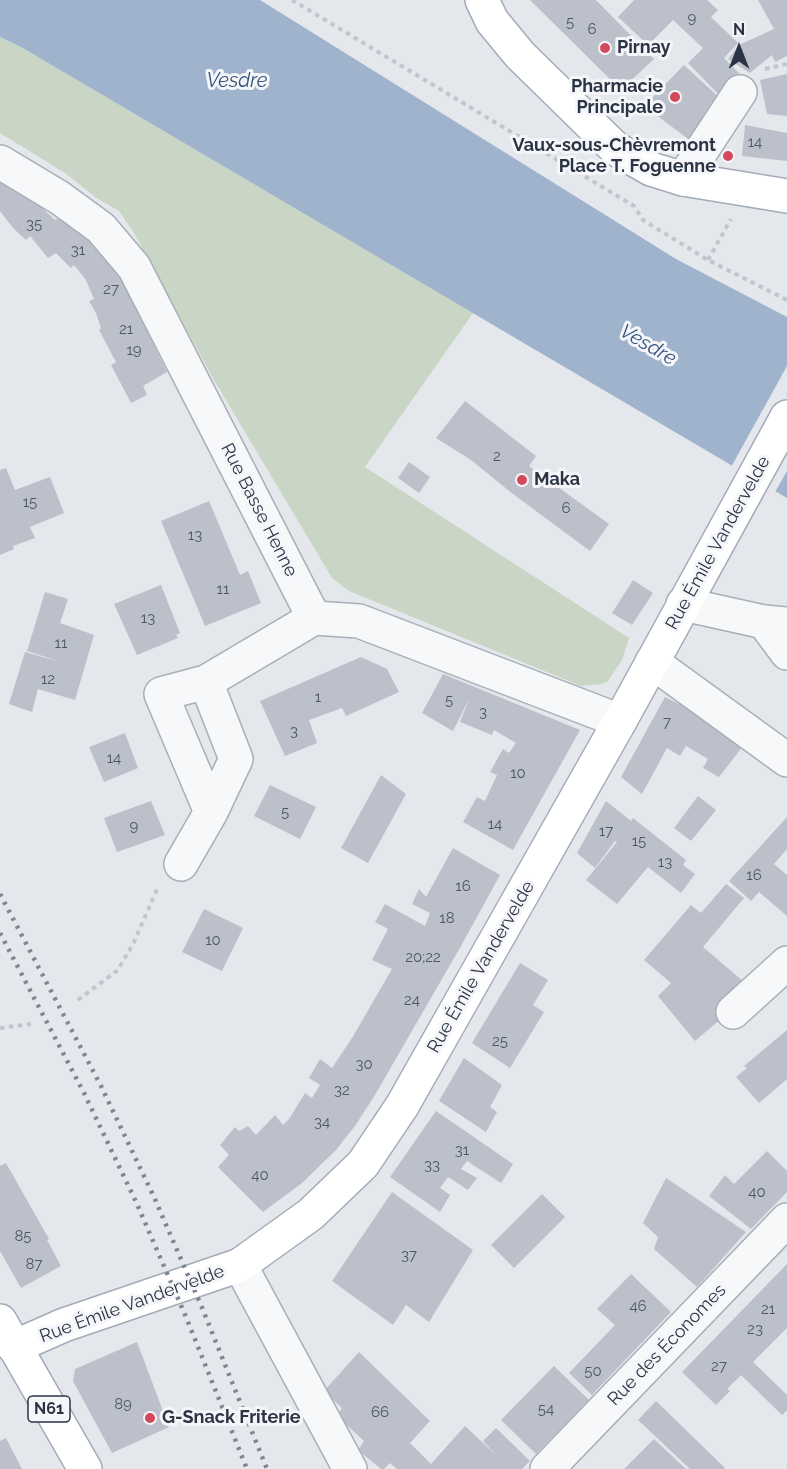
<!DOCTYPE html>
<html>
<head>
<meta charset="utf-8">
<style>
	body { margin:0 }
	#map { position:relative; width:787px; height:1469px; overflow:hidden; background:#e4e7ec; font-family:Raleway,sans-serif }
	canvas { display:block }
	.north { position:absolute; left:709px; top:18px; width:60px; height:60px; -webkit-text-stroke:4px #f4f6f9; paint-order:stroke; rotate:0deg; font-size:16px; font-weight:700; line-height:24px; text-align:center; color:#2b3445 }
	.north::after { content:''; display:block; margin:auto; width:21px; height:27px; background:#2b3445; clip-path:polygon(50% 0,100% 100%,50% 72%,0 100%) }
</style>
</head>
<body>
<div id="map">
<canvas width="787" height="1469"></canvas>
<div class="north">N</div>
</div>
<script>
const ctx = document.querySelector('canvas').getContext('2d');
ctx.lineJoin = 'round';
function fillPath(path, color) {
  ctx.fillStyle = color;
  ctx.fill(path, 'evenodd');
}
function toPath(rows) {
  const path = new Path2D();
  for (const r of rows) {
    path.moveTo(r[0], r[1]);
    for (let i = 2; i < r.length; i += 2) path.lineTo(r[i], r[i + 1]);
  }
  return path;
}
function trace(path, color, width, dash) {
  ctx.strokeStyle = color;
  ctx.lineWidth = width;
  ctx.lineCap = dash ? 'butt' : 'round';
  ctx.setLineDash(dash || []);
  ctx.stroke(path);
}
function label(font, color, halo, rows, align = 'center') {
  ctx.font = font + ' Raleway,sans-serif';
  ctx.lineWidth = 6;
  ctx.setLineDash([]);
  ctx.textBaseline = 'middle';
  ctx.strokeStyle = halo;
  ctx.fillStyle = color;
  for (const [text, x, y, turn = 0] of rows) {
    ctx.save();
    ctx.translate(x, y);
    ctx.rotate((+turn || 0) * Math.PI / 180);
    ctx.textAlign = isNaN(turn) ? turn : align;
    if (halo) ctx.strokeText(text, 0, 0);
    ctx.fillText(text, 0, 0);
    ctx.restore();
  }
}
const green = toPath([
	[0,37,21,47,473,313,365,467,629,638,622,660,608,681,602,684,581,686,349,591,332,578,214,380,134,233,119,211,95,197,65,173,0,133]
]);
const water = toPath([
	[0,0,260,0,676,259,787,317,787,498,21,47,0,37]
]);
const pier = toPath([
	[787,366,787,471,774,494,730,469]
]);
const building = toPath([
	[530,0,596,0,654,59,621,90],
	[634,0,707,0,718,10,711,17,738,43,724,58,743,77,722,98,688,63,703,48,673,20,648,45,618,17],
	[758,0,787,0,787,56,775,62,772,55,750,73,728,59,739,45,774,29],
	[684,65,724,102,691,141,644,106],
	[787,74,787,116,767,114,760,80],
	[745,125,787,133,787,161,742,156],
	[0,175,18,186,55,220,63,215,102,248,128,283,151,329,147,331,167,372,143,386,147,395,131,403,111,365,116,362,99,330,101,328,96,313,89,301,94,299,86,280,74,265,71,268,56,253,48,258,30,236,26,240,13,228,0,211],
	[465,401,536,456,529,466,609,524,590,551,513,494,471,460,436,438],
	[409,462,430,477,419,493,398,478],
	[6,468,15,490,50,477,64,513,30,527,35,538,13,546,14,549,0,555,0,470],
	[209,501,240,575,248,571,261,603,205,626,161,521],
	[633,580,653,593,632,625,612,613],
	[161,585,180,633,176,635,178,638,137,655,114,604],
	[45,592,68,599,60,623,94,635,75,700,38,689,32,712,9,704,25,652,61,662,27,651],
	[361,657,387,669,399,692,346,716,342,708,309,720,317,743,285,756,260,701],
	[443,674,580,730,513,850,463,822,477,797,485,801,497,775,490,772,503,749,509,753,516,743,494,730,492,735,460,722,469,699,453,731,422,713],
	[665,697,691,710,743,746,719,777,703,768,708,759,686,746,680,756,667,748,642,794,621,777],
	[125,733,138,768,104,782,89,747],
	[381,775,406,794,368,863,341,848],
	[270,785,316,807,300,839,254,816],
	[698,796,716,810,691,841,674,828],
	[151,801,165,835,117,852,104,818],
	[606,801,631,821,633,818,686,860,683,865,695,874,681,893,648,867,617,904,586,880,617,842,615,841,595,868,577,853],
	[787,817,787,849,774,864,787,875,787,916,759,892,751,901,729,881],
	[453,848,500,875,461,946,375,1095,355,1126,336,1150,302,1183,263,1212,218,1167,229,1155,220,1145,235,1127,239,1131,248,1126,256,1135,275,1115,283,1125,289,1119,305,1093,312,1098,320,1085,309,1078,320,1059,332,1068,352,1038,392,969,372,960,388,929,375,922,385,904,425,926,430,913,412,904,419,889,426,897],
	[726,884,744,898,703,947,744,982,742,1001,695,1041,658,996,671,983,644,960,691,905,701,913],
	[204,909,243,928,222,971,182,952],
	[520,963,548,980,533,1005,544,1012,510,1068,472,1043],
	[787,1030,787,1079,759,1103,736,1077,747,1068,744,1066],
	[464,1058,502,1085,490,1107,497,1112,486,1132,439,1101],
	[436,1111,513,1164,501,1183,467,1161,461,1169,477,1178,468,1190,448,1177,440,1188,450,1195,440,1212,390,1177],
	[767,1151,787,1171,787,1192,751,1229,709,1196,725,1175,734,1184],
	[6,1163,49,1239,47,1240,61,1266,21,1288,0,1251,0,1166],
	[666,1178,746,1232,697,1287,654,1249,658,1237,643,1223],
	[392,1192,473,1250,429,1322,406,1305,393,1325,332,1281],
	[542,1194,565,1217,514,1268,491,1245],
	[787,1264,787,1328,753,1362,787,1395,787,1410,782,1415,741,1375,727,1389,730,1391,716,1405,682,1372],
	[631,1274,671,1312,592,1395,569,1373,615,1325,597,1309],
	[137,1342,169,1427,112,1453,73,1381,75,1369],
	[359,1352,430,1421,410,1443,431,1464,465,1426,497,1456,483,1441,496,1428,530,1461,522,1469,397,1469,390,1463,384,1469,381,1469,358,1450,364,1441,337,1416,342,1408,324,1391],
	[554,1366,589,1400,536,1454,501,1420],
	[656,1401,725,1468,724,1469,690,1469,638,1420],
	[6,1438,22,1469,0,1469,0,1441],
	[654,1439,686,1469,624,1469]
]);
const path = toPath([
	[292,0,634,206,643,220,708,260,787,300],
	[765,69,787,64],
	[708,260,731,219],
	[78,1000,118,970,134,942,158,887],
	[0,1028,31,1024]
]);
const minor = toPath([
	[0,162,60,198,101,228,134,267,314,618],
	[683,179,740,92],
	[683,604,764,622,787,624],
	[314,618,359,621,620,721],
	[764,622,787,653],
	[652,662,787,760],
	[211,812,161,694,206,682,314,618],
	[181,864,211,812,236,759,206,682],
	[733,1012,787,963],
	[240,1265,350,1469],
	[547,1469,787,1220]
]);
const major = toPath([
	[482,0,492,21,520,55,616,149,651,169,683,179,787,196],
	[0,1321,85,1469],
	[14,1347,64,1325,240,1265,311,1214,363,1164,402,1106,620,721,787,417]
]);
const rail = toPath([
	[0,894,101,1086,154,1197,203,1310,267,1469],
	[0,933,84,1093,137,1204,186,1317,247,1469]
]);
const markers = [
	[605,48,6,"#d1495b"],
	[675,97,6,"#d1495b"],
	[728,156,6,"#d1495b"],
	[522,480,6,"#d1495b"],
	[150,1418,6,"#d1495b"]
];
const numberNames = [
	["9",692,18],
	["5",570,22],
	["6",592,29],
	["14",755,142],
	["35",34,224],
	["31",78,250],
	["27",111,289],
	["21",126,329],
	["19",134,350],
	["2",497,456],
	["15",30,502],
	["6",566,508],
	["13",195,535],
	["11",223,589],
	["13",148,618],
	["11",61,643],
	["12",48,679],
	["1",318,697],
	["5",449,700],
	["3",483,712],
	["7",667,722],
	["3",294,731],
	["14",114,758],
	["10",518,773],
	["5",285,812],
	["14",495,824],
	["9",134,826],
	["17",606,831],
	["15",639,841],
	["13",665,862],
	["16",754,875],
	["16",463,886],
	["18",447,918],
	["10",213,940],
	["20;22",423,957],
	["24",412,1000],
	["25",500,1041],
	["30",364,1064],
	["32",342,1090],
	["34",322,1122],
	["31",462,1150],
	["33",432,1165],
	["40",260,1175],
	["40",757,1192],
	["85",23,1236],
	["37",409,1255],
	["87",34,1264],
	["46",638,1306],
	["21",768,1309],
	["23",755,1329],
	["27",719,1366],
	["50",593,1371],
	["89",123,1404],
	["54",546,1409],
	["66",380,1412]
];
const shields = [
	[49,1409,42]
];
const shieldNames = [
	["N61",49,1409]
];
const poiNames = [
	["Pirnay",617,48],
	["Pharmacie",663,87,"right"],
	["Principale",663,108,"right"],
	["Vaux-sous-Chèvremont",716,146,"right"],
	["Place T. Foguenne",716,167,"right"],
	["Maka",534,480],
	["G-Snack Friterie",162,1418]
];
const streetNames = [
	["Rue Basse Henne",259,510,63],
	["Rue Émile Vandervelde",718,543,-61],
	["Rue Émile Vandervelde",481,967,-60],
	["Rue Émile Vandervelde",132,1304,-20],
	["Rue des Économes",667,1345,-46]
];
const waterNames = [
	["Vesdre",237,81],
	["Vesdre",648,345,30]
];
fillPath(green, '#c9d6c5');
fillPath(water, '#9fb4cc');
fillPath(pier, '#e4e7ec');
fillPath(building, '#bbc0ca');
trace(minor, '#a9aeb7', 36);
trace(major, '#a3abb8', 36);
trace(path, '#c2c5cb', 4, [4.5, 4.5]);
trace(minor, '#f7f8fa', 33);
trace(major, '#fff', 33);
trace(rail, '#7d8696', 4.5, [3, 6]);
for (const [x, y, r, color] of markers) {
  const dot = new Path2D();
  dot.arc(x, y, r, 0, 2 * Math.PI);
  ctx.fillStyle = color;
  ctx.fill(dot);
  trace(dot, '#f4f6f9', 2);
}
label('15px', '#4f5766', null, numberNames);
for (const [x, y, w] of shields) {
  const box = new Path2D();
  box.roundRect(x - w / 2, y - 13, w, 26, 4.5);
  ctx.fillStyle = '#f4f6f9';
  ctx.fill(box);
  trace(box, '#2b3445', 1.5);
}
label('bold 16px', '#2b3445', null, shieldNames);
label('bold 18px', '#2b3445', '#f4f6f9', poiNames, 'left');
label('18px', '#2b3445', '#f4f6f9', streetNames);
label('italic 20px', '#34527a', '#f4f6f9', waterNames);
</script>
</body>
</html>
